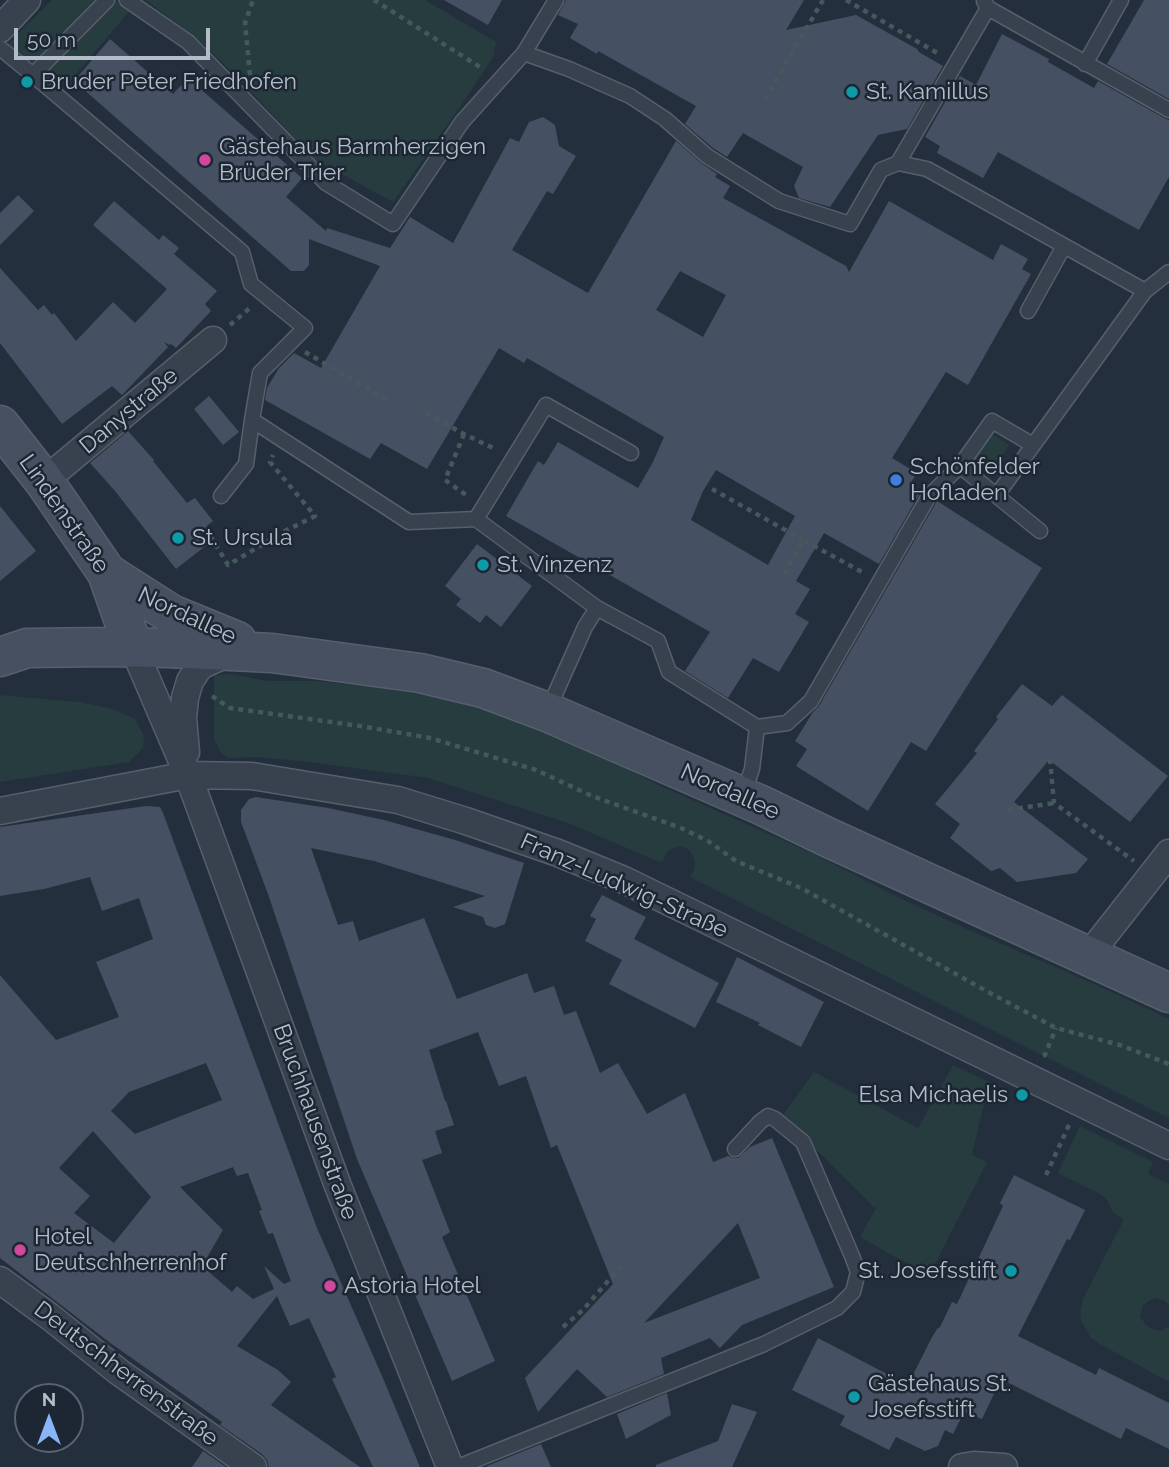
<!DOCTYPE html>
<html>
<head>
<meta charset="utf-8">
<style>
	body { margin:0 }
	#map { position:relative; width:1169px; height:1467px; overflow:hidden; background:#242f3e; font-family:Raleway,sans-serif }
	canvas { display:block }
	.north { position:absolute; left:14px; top:1383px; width:70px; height:70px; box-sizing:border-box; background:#1d2633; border:2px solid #59626f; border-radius:50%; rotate:0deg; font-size:19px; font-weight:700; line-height:28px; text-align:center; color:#b4bcc9 }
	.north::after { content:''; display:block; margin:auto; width:24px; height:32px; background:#8ab4f8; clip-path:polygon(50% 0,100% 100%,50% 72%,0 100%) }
	.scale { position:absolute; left:14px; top:28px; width:196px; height:32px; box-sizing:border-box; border:4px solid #b4bcc9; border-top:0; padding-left:9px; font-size:21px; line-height:24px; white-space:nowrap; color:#b4bcc9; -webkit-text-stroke:5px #1d2633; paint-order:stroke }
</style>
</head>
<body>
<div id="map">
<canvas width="1169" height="1467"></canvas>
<div class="north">N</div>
<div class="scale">50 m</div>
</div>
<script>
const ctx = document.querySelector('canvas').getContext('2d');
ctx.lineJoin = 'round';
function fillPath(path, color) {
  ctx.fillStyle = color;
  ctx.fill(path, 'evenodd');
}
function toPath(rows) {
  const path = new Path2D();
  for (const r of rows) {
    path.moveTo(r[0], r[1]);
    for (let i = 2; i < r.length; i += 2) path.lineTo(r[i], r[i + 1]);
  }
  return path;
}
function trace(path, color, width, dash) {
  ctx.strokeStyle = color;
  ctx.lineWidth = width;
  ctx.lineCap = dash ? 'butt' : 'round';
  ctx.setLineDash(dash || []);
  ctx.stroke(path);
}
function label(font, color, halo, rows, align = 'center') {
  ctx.font = font + ' Raleway,sans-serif';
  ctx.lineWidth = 5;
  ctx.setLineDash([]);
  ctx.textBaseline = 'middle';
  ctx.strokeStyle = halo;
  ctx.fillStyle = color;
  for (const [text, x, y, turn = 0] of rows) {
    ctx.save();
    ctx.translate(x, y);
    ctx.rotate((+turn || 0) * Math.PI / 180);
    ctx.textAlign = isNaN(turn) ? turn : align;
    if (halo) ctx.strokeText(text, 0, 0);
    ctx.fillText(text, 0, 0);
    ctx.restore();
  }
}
const green = toPath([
	[52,0,139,0,67,85,6,46],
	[146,0,425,0,496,42,494,56,462,104,393,202,314,159,242,82,202,43],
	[991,433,1009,445,992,471,974,460],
	[232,674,266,681,316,681,374,687,461,701,529,723,582,745,656,784,814,854,902,899,971,931,1090,982,1169,1019,1169,1118,974,1021,690,877,694,870,695,861,691,852,686,848,680,846,671,849,667,852,662,863,568,823,428,778,309,762,258,757,228,758,221,753,214,739,214,675],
	[0,695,79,702,113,709,135,719,144,736,143,748,129,762,0,782],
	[953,1065,989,1082,972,1155,987,1162,929,1276,860,1237,880,1201,875,1208,782,1116,814,1072,918,1128],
	[1080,1126,1153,1162,1148,1174,1169,1184,1169,1306,1165,1301,1155,1298,1148,1301,1143,1306,1140,1316,1145,1324,1152,1329,1161,1331,1167,1327,1169,1328,1169,1382,1098,1343,1090,1337,1081,1320,1080,1314,1083,1299,1124,1219,1113,1213,1108,1202,1102,1195,1058,1173]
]);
const building = toPath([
	[444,0,502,0,488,25],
	[566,0,804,0,786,30,856,15,917,49,919,52,943,66,907,129,878,135,830,207,799,198,794,186,803,167,743,133,727,157,713,148,685,124,696,106,598,51,597,54,570,38,578,24,558,15],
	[1144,0,1169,0,1169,99,1107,64],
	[1002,34,1049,59,1048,62,1094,88,1098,81,1164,118,1169,120,1169,177,1139,230,998,152,983,178,937,153,940,146,925,137,960,76,976,85],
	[110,39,173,94,188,78,302,178,286,197,326,231,327,228,390,248,410,217,453,243,510,138,519,142,529,122,543,117,555,125,559,146,576,156,553,194,547,191,512,250,588,293,676,141,701,163,717,174,715,177,730,186,723,198,846,266,849,272,889,201,993,260,1001,244,1028,259,1022,269,1031,274,968,385,946,372,892,458,917,473,910,484,921,491,879,564,824,533,796,581,810,589,795,614,809,622,779,672,753,658,728,698,685,671,710,632,506,516,538,461,544,465,558,442,638,488,653,462,664,437,527,358,524,363,499,348,427,469,381,443,370,459,265,400,267,388,279,368,294,353,321,368,380,266,309,239,309,265,304,271,291,271,74,81],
	[680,271,726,295,703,337,656,310],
	[716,470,795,516,768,565,691,520,703,491],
	[18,195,34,211,0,245,0,213],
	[114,201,159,240,163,235,179,248,174,254,217,291,205,304,211,311,176,348,171,344,170,345,164,342,168,347,122,395,112,386,62,424,0,343,0,268,38,310,44,305,52,315,54,313,76,341,113,302,135,323,167,289,93,225],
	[209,396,239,432,223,445,194,409],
	[128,431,154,460,153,461,187,503,195,498,213,521,199,532,208,544,176,569,115,491,90,463],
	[937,501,1042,568,926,751,911,742,868,811,796,766,807,749,795,741,813,712,819,706],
	[0,506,36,551,0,581],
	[477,544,532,586,501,627,486,615,480,623,456,605,461,599,445,586],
	[1022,684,1052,706,1062,695,1168,776,1130,822,1049,760,1014,802,1088,859,1076,873,1017,882,1000,868,991,871,950,838,960,824,935,804,977,753,974,751,998,719,996,717],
	[256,797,328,808,384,820,455,840,524,863,505,924,495,928,486,925,483,917,453,907,485,896,374,861,311,848,338,925,353,921,359,941,424,918,457,999,527,973,534,993,554,986,564,1015,576,1011,600,1073,618,1063,647,1114,685,1093,713,1162,728,1156,734,1158,738,1158,750,1147,772,1138,834,1287,742,1325,720,1348,710,1338,661,1358,664,1374,607,1397,577,1369,538,1412,525,1378,613,1284,557,1145,551,1148,526,1076,499,1086,478,1032,429,1050,445,1101,446,1101,454,1125,435,1131,442,1153,422,1160,450,1232,442,1237,495,1361,452,1381,357,1159,268,894,241,822,241,810,249,799],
	[738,1223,760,1278,644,1323],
	[146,806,160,807,163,813,317,1228,382,1376,420,1467,373,1467,332,1379,336,1377,309,1318,290,1326,277,1296,237,1346,278,1370,291,1382,271,1405,360,1467,269,1467,267,1460,262,1454,220,1425,222,1422,109,1342,0,1258,0,975,56,1040,119,1017,96,962,153,939,139,898,102,911,90,877,44,889,0,896,0,827],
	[206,1063,222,1100,135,1134,111,1111,129,1092],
	[93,1131,151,1197,114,1243,74,1213,90,1196,59,1168],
	[233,1167,237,1176,248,1173,262,1210,259,1211,268,1234,273,1233,291,1281,284,1284,264,1266,274,1289,253,1299,237,1286,232,1292,202,1266,223,1230,180,1187],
	[602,895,646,917,634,939,719,983,695,1028,609,984,622,960,585,941,596,919,590,916],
	[737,957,824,1002,801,1047,758,1025,760,1023,716,1002],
	[1014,1175,1085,1210,1070,1240,1067,1239,1018,1336,1096,1375,1099,1368,1169,1403,1169,1449,1126,1428,1121,1439,1001,1379,982,1419,964,1412,953,1434,945,1430,938,1446,925,1451,896,1437,889,1450,840,1425,845,1416,792,1390,818,1338,908,1385,931,1339,937,1329,940,1327,952,1302,957,1304,1003,1206,1000,1203],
	[667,1393,671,1415,626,1439,617,1414],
	[732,1404,757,1412,732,1467,656,1467,656,1465,718,1441],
	[541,1444,551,1467,487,1467,487,1466],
	[203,1451,226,1467,192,1467]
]);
const path = toPath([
	[374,0,483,69],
	[846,0,939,54],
	[250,75,245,23,253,0],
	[765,99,823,0],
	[230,325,250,308],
	[305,352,389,401],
	[426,413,464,434,497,450],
	[464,434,445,480,469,497],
	[712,489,803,540],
	[205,527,228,565,285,531,315,516,270,462,273,455],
	[785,574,803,540,864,573],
	[212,696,230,708,360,726,430,738,536,770,592,796,681,828,708,841,736,861,801,888,990,993,1056,1028,1120,1045,1169,1064],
	[1050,759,1054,803,1134,861],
	[1008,810,1054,803],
	[1043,1056,1045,1055,1056,1028],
	[1046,1175,1069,1125],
	[563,1327,583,1310,620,1267]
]);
const lane = toPath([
	[107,0,33,75,242,252,251,284,305,328,260,373,252,420,246,464,221,496],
	[127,0,188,42,326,183,393,224,462,122,524,53,556,0],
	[988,8,1169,110],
	[0,48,33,75],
	[524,53,569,69,630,96,665,119,707,156,779,201,850,224,881,170,898,163,927,169,1145,291],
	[1085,64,1121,0],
	[898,163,988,8,984,1],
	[1028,311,1064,246],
	[252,420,409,522,476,519],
	[631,453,546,405,476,519,597,608,658,641,669,672,757,727,787,723,811,701,929,496,960,466,992,421,1033,445],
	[960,466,1040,531],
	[997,495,1145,291,1169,272],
	[548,710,585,627,597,608],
	[743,795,752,769,757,727],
	[458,1467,764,1344,837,1308,853,1292,858,1272,852,1256,803,1142,775,1119,768,1116,760,1122,735,1149]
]);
const street = toPath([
	[0,29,27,0],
	[44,481,213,340],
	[133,647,188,775,338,1186,450,1467],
	[186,752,183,718,185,698,190,681,200,666,229,653],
	[0,811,188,775,252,776,398,800,466,821,558,853,624,880,1169,1146],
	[1088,956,1169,853],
	[0,1280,49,1316,119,1372,253,1467],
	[962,1467,974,1465,1004,1467]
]);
const secondary = toPath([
	[0,425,44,481,107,573,133,647],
	[107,573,171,614,237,641],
	[0,657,27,648,107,647,168,648,272,653,420,673,483,688,547,712,761,805,827,837,1169,993]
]);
const markers = [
	[27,82,7,"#0f9aa8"],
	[852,92,7,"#0f9aa8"],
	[205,160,7,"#d1479c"],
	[896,480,7,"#3f7fe0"],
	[178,538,7,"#0f9aa8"],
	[483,565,7,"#0f9aa8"],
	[1022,1095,7,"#0f9aa8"],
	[20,1250,7,"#d1479c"],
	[1011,1271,7,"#0f9aa8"],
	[330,1286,7,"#d1479c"],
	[854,1397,7,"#0f9aa8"]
];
const poiNames = [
	["Bruder Peter Friedhofen",41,82],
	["St. Kamillus",866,92],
	["Gästehaus Barmherzigen",219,147],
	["Brüder Trier",219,173],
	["Schönfelder",910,467],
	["Hofladen",910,493],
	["St. Ursula",192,538],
	["St. Vinzenz",497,565],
	["Elsa Michaelis",1008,1095,"right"],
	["Hotel",34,1237],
	["Deutschherrenhof",34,1263],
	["St. Josefsstift",997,1271,"right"],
	["Astoria Hotel",344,1286],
	["Gästehaus St.",868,1384],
	["Josefsstift",868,1410]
];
const streetNames = [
	["Danystraße",129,411,-40],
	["Lindenstraße",64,514,55],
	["Nordallee",187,616,25],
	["Nordallee",730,792,24],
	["Franz-Ludwig-Straße",624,886,24],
	["Bruchhausenstraße",315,1122,70],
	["Deutschherrenstraße",126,1374,37]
];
fillPath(green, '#263c3f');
fillPath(building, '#455162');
trace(lane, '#565f6c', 17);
trace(street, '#565f6c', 29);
trace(secondary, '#565f6c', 41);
trace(path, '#44595c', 4.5, [5, 5]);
trace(lane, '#38414e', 14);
trace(street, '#38414e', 26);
trace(secondary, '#465061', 38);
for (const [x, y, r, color] of markers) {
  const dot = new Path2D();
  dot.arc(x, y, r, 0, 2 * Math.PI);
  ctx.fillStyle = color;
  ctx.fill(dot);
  trace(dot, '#1d2633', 2.5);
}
label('23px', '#b4bcc9', '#1d2633', poiNames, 'left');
label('23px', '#b4bcc9', '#1d2633', streetNames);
</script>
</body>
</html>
